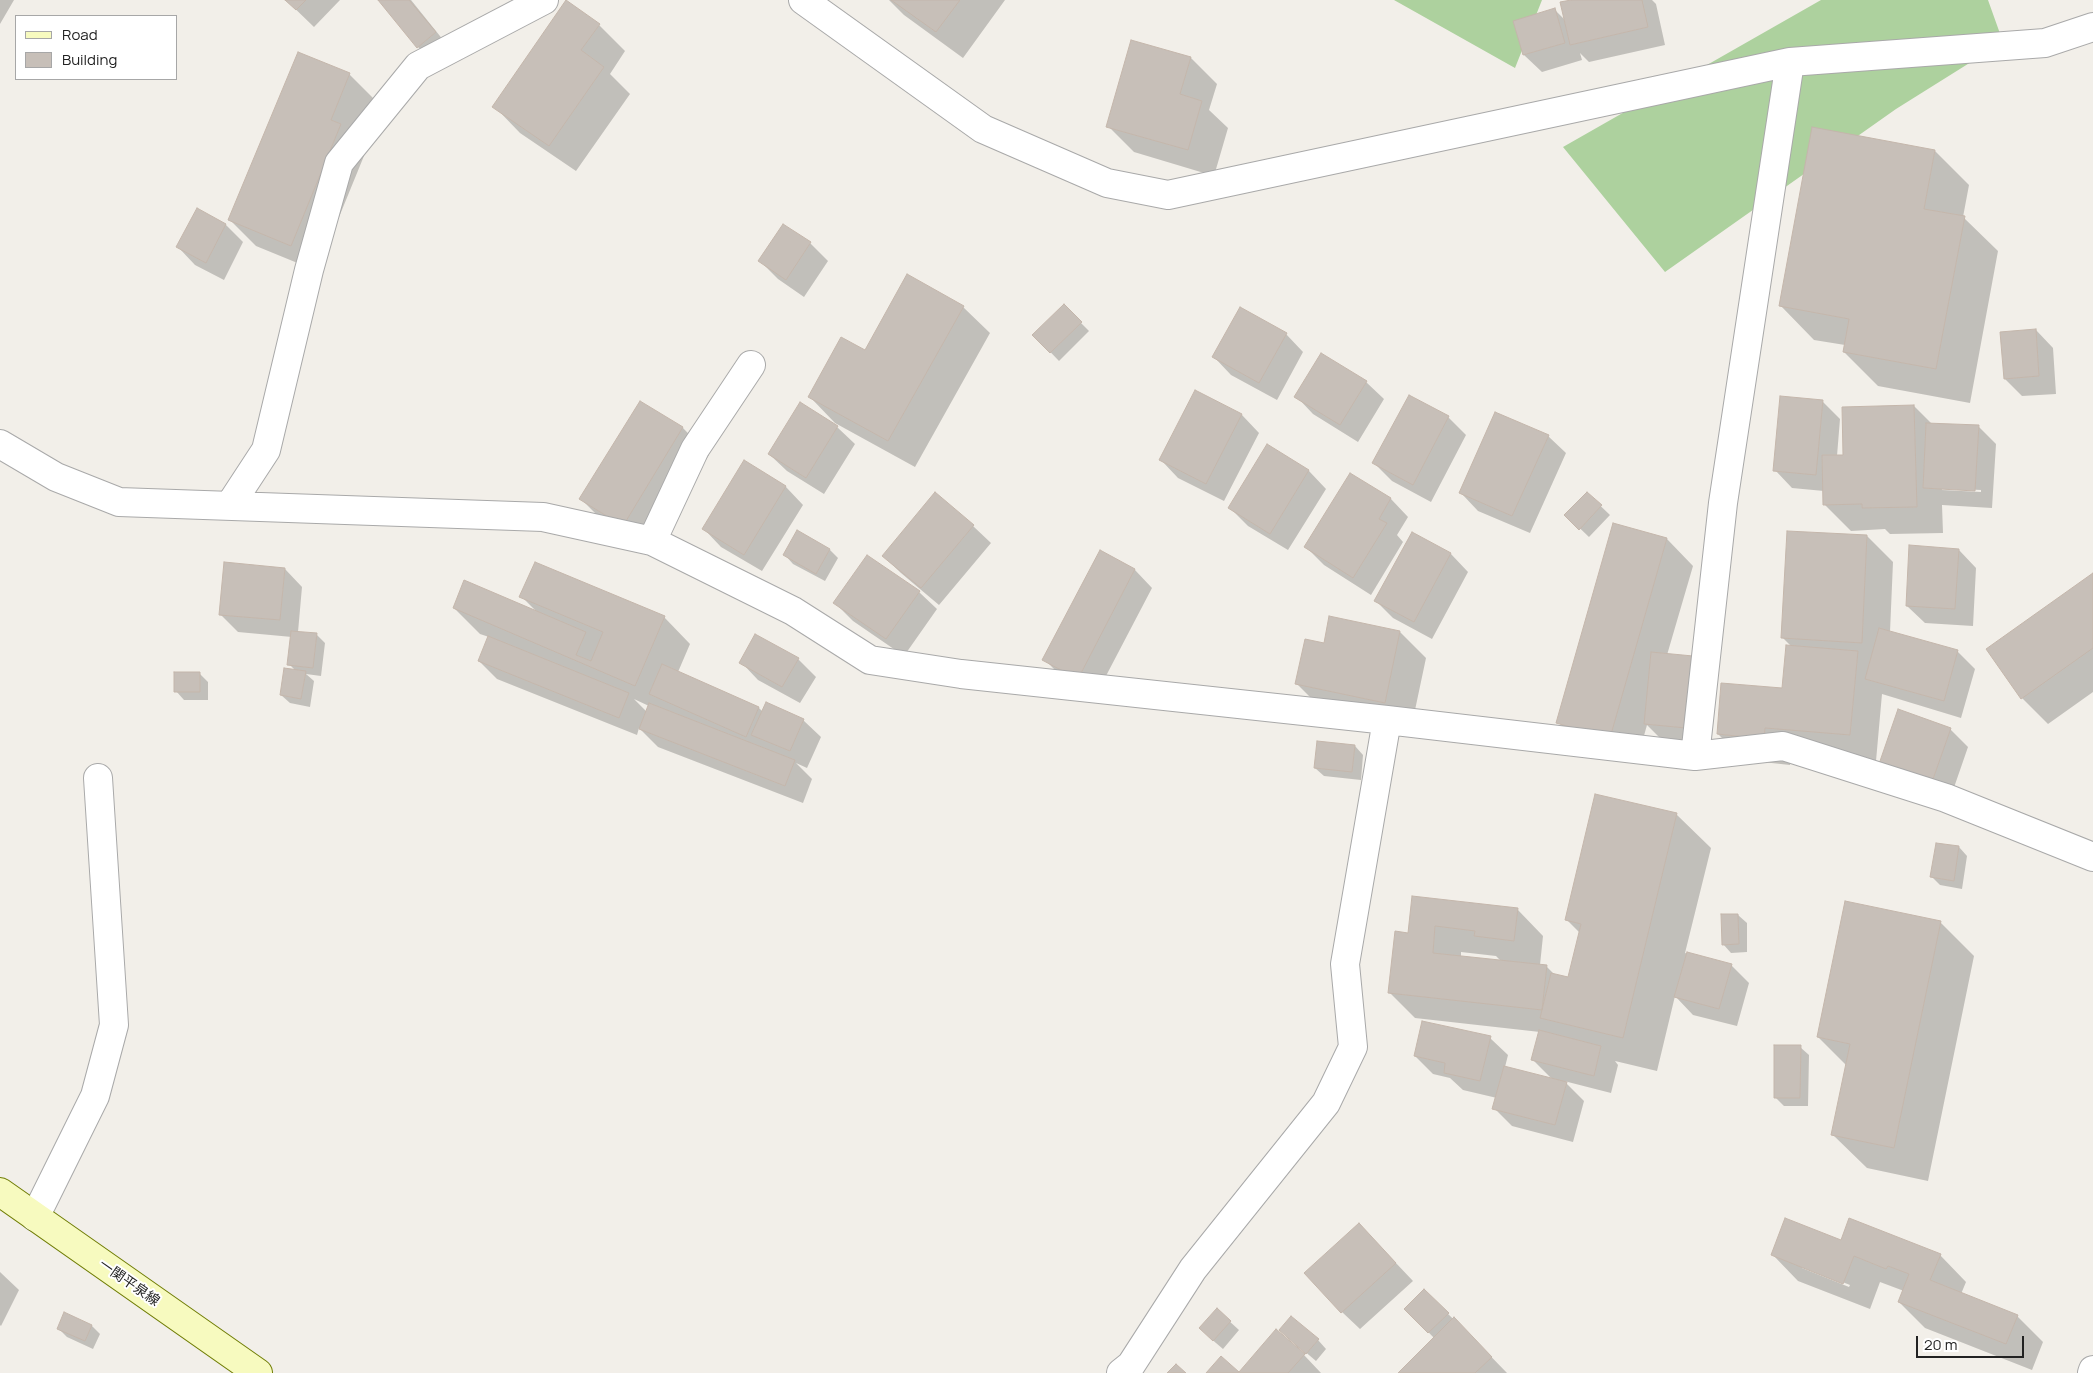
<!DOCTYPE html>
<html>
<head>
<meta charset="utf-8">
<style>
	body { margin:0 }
	#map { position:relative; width:2093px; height:1373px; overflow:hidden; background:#f2efe9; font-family:Manrope,sans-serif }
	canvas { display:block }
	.legend { position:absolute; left:15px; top:15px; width:162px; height:65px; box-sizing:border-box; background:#fff; border:1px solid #a7a7a7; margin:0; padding:6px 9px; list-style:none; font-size:15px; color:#222 }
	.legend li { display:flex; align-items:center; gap:10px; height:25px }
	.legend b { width:25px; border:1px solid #a7a7a7 }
	.scale { position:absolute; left:1916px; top:1336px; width:108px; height:22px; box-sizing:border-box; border:2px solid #222; border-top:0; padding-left:6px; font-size:15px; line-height:18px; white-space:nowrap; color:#222; -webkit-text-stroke:4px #fff; paint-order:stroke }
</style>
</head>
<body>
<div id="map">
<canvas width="2093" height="1373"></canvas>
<ul class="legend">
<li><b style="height:6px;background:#f7fabf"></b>Road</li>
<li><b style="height:14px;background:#c7bfb8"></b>Building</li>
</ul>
<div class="scale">20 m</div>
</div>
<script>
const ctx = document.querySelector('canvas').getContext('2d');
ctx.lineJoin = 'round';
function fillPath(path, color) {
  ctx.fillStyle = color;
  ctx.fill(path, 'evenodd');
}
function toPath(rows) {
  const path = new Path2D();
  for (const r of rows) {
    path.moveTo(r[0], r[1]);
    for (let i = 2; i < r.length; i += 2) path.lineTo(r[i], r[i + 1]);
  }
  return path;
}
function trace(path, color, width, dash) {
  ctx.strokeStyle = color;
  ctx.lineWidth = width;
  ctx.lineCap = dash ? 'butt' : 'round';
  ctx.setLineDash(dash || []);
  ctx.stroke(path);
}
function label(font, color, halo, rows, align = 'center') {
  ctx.font = font + ' Manrope,"Noto Sans JP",sans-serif';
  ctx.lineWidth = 4;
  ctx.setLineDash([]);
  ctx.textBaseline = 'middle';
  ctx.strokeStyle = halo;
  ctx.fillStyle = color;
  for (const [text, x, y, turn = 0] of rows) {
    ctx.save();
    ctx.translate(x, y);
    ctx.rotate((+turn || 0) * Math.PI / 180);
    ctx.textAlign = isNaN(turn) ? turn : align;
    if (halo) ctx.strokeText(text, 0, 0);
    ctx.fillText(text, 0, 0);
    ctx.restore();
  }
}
const forest = toPath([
	[1394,0,1542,0,1515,68],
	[1821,0,1988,0,2003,42,1896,109,1665,272,1563,147]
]);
const shadow = toPath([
	[0,0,14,0,0,24],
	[286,0,340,0,314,27],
	[379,0,411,0,452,51,436,65,418,47],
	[889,0,1005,0,963,58,904,15],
	[1576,0,1652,0,1656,4,1665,45,1589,62,1580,53,1582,60,1542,72,1524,55,1555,10,1566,21],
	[599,25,625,51,610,74,630,94,576,171,520,133,494,106],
	[1132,42,1191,58,1217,84,1209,110,1228,128,1214,176,1134,152,1108,126],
	[349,74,376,101,358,143,366,151,317,271,256,246,230,220],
	[1935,151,1969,185,1963,217,1998,251,1970,403,1878,386,1844,352,1845,345,1814,340,1780,305],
	[197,210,226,225,243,242,224,280,195,265,178,247],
	[810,243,828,261,804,297,778,279,760,261],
	[908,276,963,307,990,333,915,467,835,423,809,396,865,351],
	[1064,306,1089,331,1059,361,1034,335],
	[2036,330,2053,348,2056,394,2022,396,2005,379],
	[1286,334,1303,352,1277,400,1231,375,1214,357],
	[1366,382,1384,399,1358,442,1313,414,1296,396],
	[1196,392,1242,415,1259,433,1224,501,1178,478,1161,460],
	[1822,401,1840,419,1837,456,1844,456,1914,406,1932,424,1979,427,1996,444,1992,508,1942,505,1943,533,1890,534,1885,529,1851,531,1825,505,1824,491,1792,488,1775,470],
	[1942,488,1981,490,1981,492,1942,490],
	[640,402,683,428,709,455,649,551,607,525,581,499],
	[1448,417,1466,435,1431,502,1392,481,1374,463],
	[837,427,855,444,824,494,787,471,769,454],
	[1548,436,1566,453,1530,533,1478,511,1461,493],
	[1268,446,1309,471,1326,489,1288,550,1248,526,1230,508],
	[745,462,786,487,803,505,762,571,721,547,704,529],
	[1351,475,1391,499,1408,517,1397,535,1403,542,1371,595,1324,565,1306,547],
	[1587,493,1610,515,1589,537,1566,515],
	[1614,524,1667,539,1693,566,1667,655,1704,745,1663,741,1647,725,1636,764,1584,749,1558,722],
	[973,526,991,543,939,605,901,573,883,556],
	[798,532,830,550,838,558,825,581,793,564,785,555],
	[1412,533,1451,554,1468,572,1432,639,1393,618,1375,600],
	[1867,536,1893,562,1890,632,1957,651,1975,669,1961,718,1882,694,1876,761,1791,754,1790,765,1744,760,1718,734,1783,690,1792,647,1783,638],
	[1959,550,1976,568,1973,626,1925,623,1907,606],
	[1101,552,1135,570,1152,588,1096,695,1062,677,1044,659],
	[285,569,302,587,298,632,316,634,325,643,321,676,306,674,314,681,310,707,290,703,281,695,296,671,289,664,292,637,238,632,220,614],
	[2093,575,2093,692,2048,724,2022,698],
	[919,592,937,609,904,656,853,621,835,603],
	[521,596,664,617,690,644,678,672,759,708,763,712,803,720,821,737,807,768,796,763,812,779,803,803,658,747,639,728,637,735,497,679,479,661,489,637,480,634,454,608,536,611],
	[634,699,649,706,647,712],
	[1400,632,1426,658,1411,729,1323,710,1297,684,1324,644],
	[798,659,816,677,800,703,758,680,741,662],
	[199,673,208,682,208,700,184,700,176,691],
	[1950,729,1968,747,1950,799,1898,782],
	[1355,746,1363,755,1361,780,1324,776,1315,768],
	[1676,814,1711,848,1685,953,1731,965,1749,983,1737,1026,1693,1015,1675,996,1657,1071,1615,1061,1618,1065,1611,1093,1564,1081,1584,1101,1573,1142,1512,1126,1494,1108,1497,1098,1463,1090,1450,1078,1433,1074,1415,1056,1490,1038,1508,1055,1505,1067,1553,1080,1533,1060,1540,1032,1415,1018,1389,992,1409,934,1413,898,1517,909,1543,936,1540,965,1546,966,1555,975,1569,979,1580,933,1566,919],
	[1461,952,1496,956,1501,961,1461,957],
	[1937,844,1959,847,1967,856,1962,889,1940,885,1932,877],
	[1738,915,1747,923,1747,952,1731,953,1723,944],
	[1940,922,1974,956,1928,1181,1867,1168,1832,1134,1847,1066,1818,1037],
	[1800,1047,1809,1055,1808,1106,1784,1106,1775,1097],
	[1359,1224,1413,1281,1360,1329,1342,1312],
	[1841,1242,1940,1255,1966,1282,1961,1294,2017,1316,2043,1342,2032,1370,1925,1328,1899,1302,1904,1291,1880,1282,1870,1309,1798,1281,1772,1254],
	[1802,1266,1850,1285,1849,1287,1802,1268],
	[0,1272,19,1290,1,1326,0,1325],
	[1424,1291,1471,1336,1507,1373,1399,1373,1434,1338,1406,1309],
	[1217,1310,1239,1330,1223,1349,1209,1337],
	[65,1314,92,1326,100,1334,93,1349,67,1337,58,1328],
	[1289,1338,1318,1340,1326,1349,1316,1361],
	[1304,1355,1321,1373,1239,1373]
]);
const building = toPath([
	[285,0,306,0,296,10,285,0],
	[378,0,409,0,436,32,417,48,378,0],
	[566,0,600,24,581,50,604,67,549,146,492,107,566,0],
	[891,0,960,0,936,32,891,0],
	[1571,0,1642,0,1648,27,1570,45,1560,2,1571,0],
	[1555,8,1565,43,1523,55,1513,21,1555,8],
	[1131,40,1191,57,1180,94,1202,101,1188,150,1106,127,1131,40],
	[298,52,350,73,331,120,341,124,291,246,228,220,298,52],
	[1812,127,1935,150,1924,209,1965,216,1936,369,1843,352,1849,319,1779,306,1812,127],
	[197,208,226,224,206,263,176,247,197,208],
	[783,224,811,242,786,280,758,261,783,224],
	[907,274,964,306,888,441,808,397,841,337,865,350,907,274],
	[1064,304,1082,322,1050,353,1032,335,1064,304],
	[1240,307,1287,333,1259,383,1212,357,1240,307],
	[2036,329,2039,376,2004,379,2000,332,2036,329],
	[1321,353,1367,381,1340,425,1294,397,1321,353],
	[1195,390,1242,414,1206,484,1159,460,1195,390],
	[1409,395,1449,416,1413,485,1372,463,1409,395],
	[1780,396,1823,400,1816,475,1773,471,1780,396],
	[640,401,683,427,623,526,579,499,640,401],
	[800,402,838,426,806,478,768,454,800,402],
	[1914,405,1917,507,1862,508,1862,504,1823,505,1822,455,1843,455,1842,407,1914,405],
	[1495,412,1549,435,1512,516,1459,493,1495,412],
	[1926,423,1979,425,1975,491,1923,488,1926,423],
	[1267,444,1309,470,1270,534,1228,508,1267,444],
	[744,460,786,486,744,555,702,529,744,460],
	[1350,473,1391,498,1379,519,1387,523,1353,578,1304,547,1350,473],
	[935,492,974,525,921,588,882,556,935,492],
	[1587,492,1602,505,1579,530,1564,515,1587,492],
	[1613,523,1667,538,1610,738,1556,723,1613,523],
	[797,530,830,549,816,574,783,555,797,530],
	[1787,531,1867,535,1862,643,1781,638,1787,531],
	[1412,532,1451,553,1414,622,1374,601,1412,532],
	[1909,545,1959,549,1955,609,1906,606,1909,545],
	[1100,550,1135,569,1078,679,1042,660,1100,550],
	[867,555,920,591,886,639,833,603,867,555],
	[224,562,285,568,280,620,219,615,224,562],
	[535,562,665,616,635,686,453,608,464,580,586,632,576,655,591,661,603,632,519,597,535,562],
	[2093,573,2093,648,2021,699,1986,649,2093,573],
	[1329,616,1400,631,1385,703,1295,684,1305,639,1324,643,1329,616],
	[1879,628,1958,650,1944,701,1865,679,1879,628],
	[291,631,317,633,313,668,287,665,291,631],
	[755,634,799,658,782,687,739,663,755,634],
	[488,636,629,693,619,718,478,661,488,636],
	[1786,645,1858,651,1850,735,1765,728,1764,739,1717,734,1721,683,1782,688,1786,645],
	[1651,652,1693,656,1686,728,1644,724,1651,652],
	[662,664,759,707,746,737,649,694,662,664],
	[284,668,306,671,301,699,280,695,284,668],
	[174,672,200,672,200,692,174,692,174,672],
	[766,702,804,719,790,751,751,735,766,702],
	[649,703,795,760,785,786,639,729,649,703],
	[1898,709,1951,728,1932,782,1879,764,1898,709],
	[1317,741,1355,745,1352,772,1314,768,1317,741],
	[1595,794,1677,813,1623,1038,1540,1018,1551,973,1568,977,1581,924,1565,920,1595,794],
	[1936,843,1959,846,1954,881,1930,877,1936,843],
	[1412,896,1518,908,1514,941,1474,936,1475,931,1435,926,1433,953,1547,965,1542,1010,1388,993,1395,931,1408,933,1412,896],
	[1845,901,1941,921,1894,1148,1831,1135,1850,1044,1817,1037,1845,901],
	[1721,914,1738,914,1739,944,1722,945,1721,914],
	[1687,952,1732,964,1719,1009,1674,997,1687,952],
	[1422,1021,1491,1036,1480,1081,1444,1073,1445,1063,1414,1056,1422,1021],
	[1539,1030,1601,1046,1594,1076,1531,1060,1539,1030],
	[1774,1045,1801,1045,1800,1098,1774,1098,1774,1045],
	[1504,1066,1567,1082,1555,1125,1492,1109,1504,1066],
	[1785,1218,1841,1240,1849,1218,1941,1254,1930,1280,2018,1315,2006,1344,1898,1302,1909,1274,1888,1266,1886,1269,1854,1256,1843,1284,1771,1255,1785,1218],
	[1359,1223,1396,1263,1341,1313,1304,1273,1359,1223],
	[1424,1289,1449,1313,1428,1333,1404,1309,1424,1289],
	[1217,1308,1231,1321,1213,1341,1199,1328,1217,1308],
	[64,1312,92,1325,85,1341,57,1329,64,1312],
	[1291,1316,1319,1339,1306,1354,1279,1330,1291,1316],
	[1454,1317,1492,1357,1475,1373,1398,1373,1454,1317],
	[1276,1329,1305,1354,1288,1373,1206,1373,1221,1356,1239,1372,1276,1329],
	[1176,1364,1186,1373,1167,1373,1176,1364]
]);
const minor = toPath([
	[803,0,983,129,1107,183,1168,195,1790,62,2045,43,2093,27],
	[0,444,56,477,119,502,543,517,652,541,793,611,870,660,961,674,1387,720,1695,756,1783,746,1946,798,2093,857],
	[230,505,266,450,309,270,339,163,418,66,544,0],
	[652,541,695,449,751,365],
	[1695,756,1723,503,1790,62],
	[35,1217,95,1096,114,1025,98,778],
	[1121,1373,1131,1365,1193,1269,1326,1103,1353,1047,1345,964,1387,720],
	[2092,1373,2093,1370]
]);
const secondary = toPath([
	[0,1192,258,1373]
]);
const streetNames = [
	["一関平泉線",129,1283,35]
];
fillPath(forest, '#add19e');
fillPath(shadow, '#0003');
fillPath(building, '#c7bfb8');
trace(building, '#c4b6ab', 1);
trace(minor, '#a9a9a9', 30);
trace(secondary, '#707d05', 30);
trace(minor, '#fff', 28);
trace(secondary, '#f7fabf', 28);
label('14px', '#222', '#fff', streetNames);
</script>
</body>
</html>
